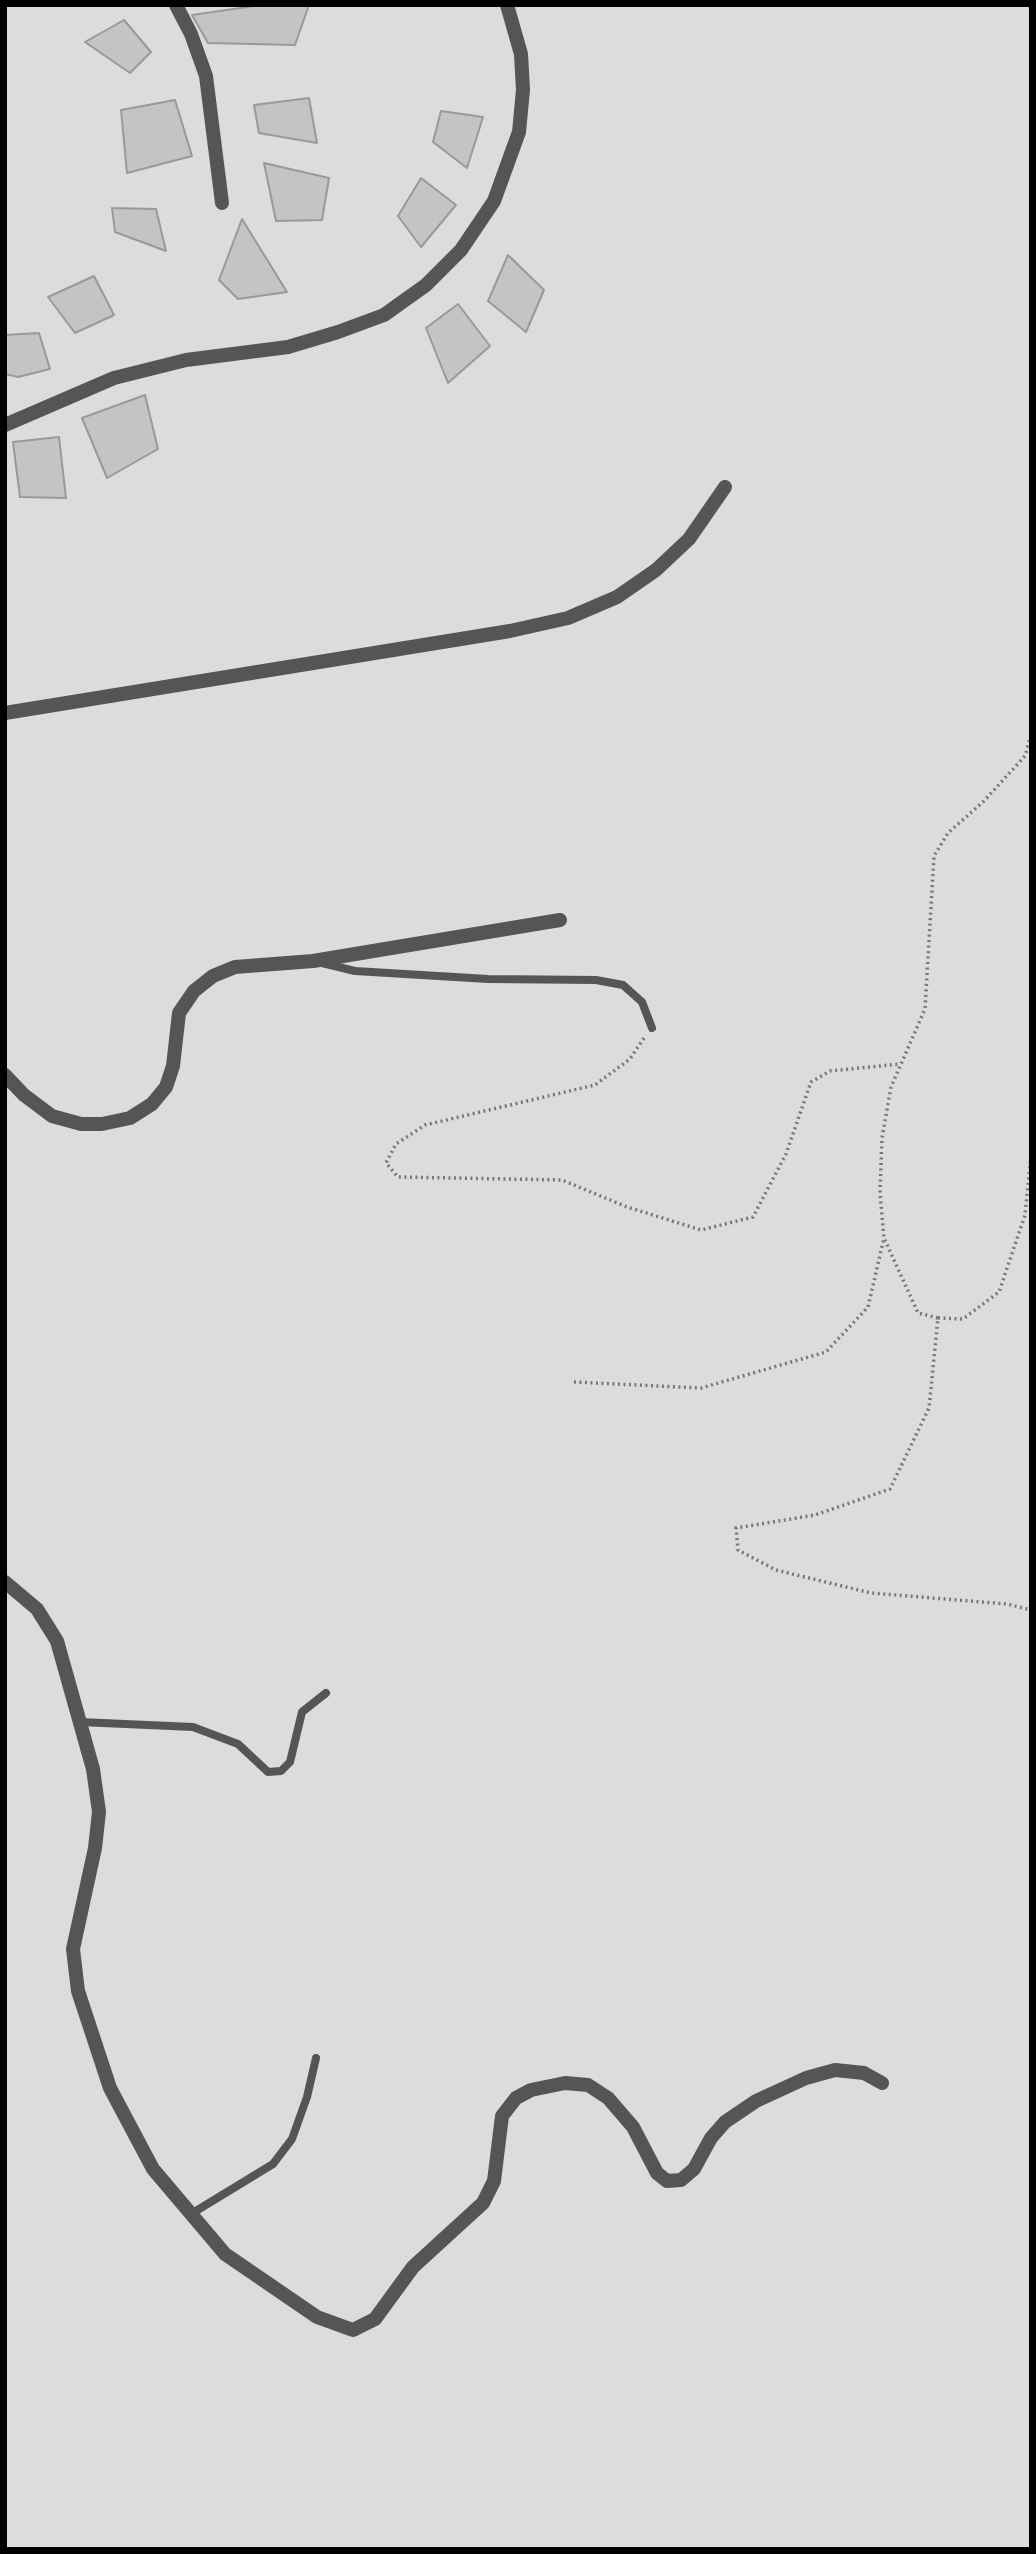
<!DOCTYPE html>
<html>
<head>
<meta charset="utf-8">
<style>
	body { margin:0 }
	#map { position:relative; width:1036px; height:2554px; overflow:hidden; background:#fff; font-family:Figtree,sans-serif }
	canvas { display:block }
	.frame { position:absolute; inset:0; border:7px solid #000; pointer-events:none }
</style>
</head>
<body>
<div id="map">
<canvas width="1036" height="2554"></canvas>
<div class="frame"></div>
</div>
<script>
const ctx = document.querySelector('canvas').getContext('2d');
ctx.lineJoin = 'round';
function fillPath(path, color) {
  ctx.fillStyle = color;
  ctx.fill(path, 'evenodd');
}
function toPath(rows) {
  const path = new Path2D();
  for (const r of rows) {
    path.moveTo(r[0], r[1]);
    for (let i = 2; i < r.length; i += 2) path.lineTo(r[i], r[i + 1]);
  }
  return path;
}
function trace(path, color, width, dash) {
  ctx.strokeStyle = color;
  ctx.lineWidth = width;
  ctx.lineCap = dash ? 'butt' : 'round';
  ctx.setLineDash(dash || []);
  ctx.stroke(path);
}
const green = toPath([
	[5,5,1031,5,1031,2549,5,2549]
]);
const building = toPath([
	[261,5,309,5,295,45,208,43,192,15,261,5],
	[124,20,151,52,130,73,85,42,124,20],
	[309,98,317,143,259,133,254,105,309,98],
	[175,100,192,156,127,173,121,110,175,100],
	[441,111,483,117,467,168,433,142,441,111],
	[264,163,329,178,322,220,276,221,264,163],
	[421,178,456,205,421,247,398,216,421,178],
	[112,208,156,209,166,251,115,232,112,208],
	[242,219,287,292,238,299,219,280,242,219],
	[508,255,544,290,526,332,488,301,508,255],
	[94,276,114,315,75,333,48,297,94,276],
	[458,304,490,346,448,383,426,328,458,304],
	[39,333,50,369,18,377,5,374,5,335,39,333],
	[145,395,158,449,107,478,82,418,145,395],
	[59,437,66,498,20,497,13,442,59,437]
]);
const path = toPath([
	[1029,5,1031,11],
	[1031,735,1025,756,984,801,948,833,934,856,925,1009,891,1087,882,1138,880,1193,884,1238,918,1313,938,1318,929,1408,890,1489,815,1515,736,1528,738,1550,776,1570,871,1593,1007,1604,1031,1610],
	[644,1038,630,1059,595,1085,425,1125,396,1144,386,1163,398,1177,562,1180,627,1207,701,1230,753,1217,786,1154,811,1082,830,1071,900,1064],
	[938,1318,963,1319,999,1292,1025,1215,1031,1156],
	[574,1382,701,1388,826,1352,868,1307,884,1238]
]);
const service = toPath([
	[322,963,355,971,488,979,596,980,623,985,642,1002,652,1028],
	[80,1722,193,1727,238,1744,268,1772,281,1771,290,1762,302,1712,326,1693],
	[191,2214,273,2164,292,2139,307,2097,316,2058]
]);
const minor = toPath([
	[176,5,191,34,206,76,222,203],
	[5,425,114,378,186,360,288,347,338,332,384,315,426,285,461,250,494,201,519,132,523,90,521,54,507,5],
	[5,713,510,631,568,618,617,597,656,570,689,539,725,487],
	[5,1075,24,1095,52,1116,81,1124,102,1124,130,1118,152,1104,166,1087,173,1066,179,1013,194,991,213,976,235,967,313,961,560,920],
	[5,1582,37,1609,57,1641,93,1769,99,1812,95,1848,73,1949,78,1991,110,2088,153,2169,225,2254,317,2317,353,2330,375,2319,413,2267,483,2203,494,2181,502,2116,516,2098,531,2090,565,2083,588,2085,608,2098,633,2127,657,2173,667,2181,681,2180,694,2169,711,2138,725,2122,756,2101,806,2078,835,2070,864,2073,882,2083]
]);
fillPath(green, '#dcdcdc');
fillPath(building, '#c4c4c4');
trace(building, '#999', 2);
trace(path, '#777', 3.5, [2, 3.5]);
trace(service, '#555', 8);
trace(minor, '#555', 14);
</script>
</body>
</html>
